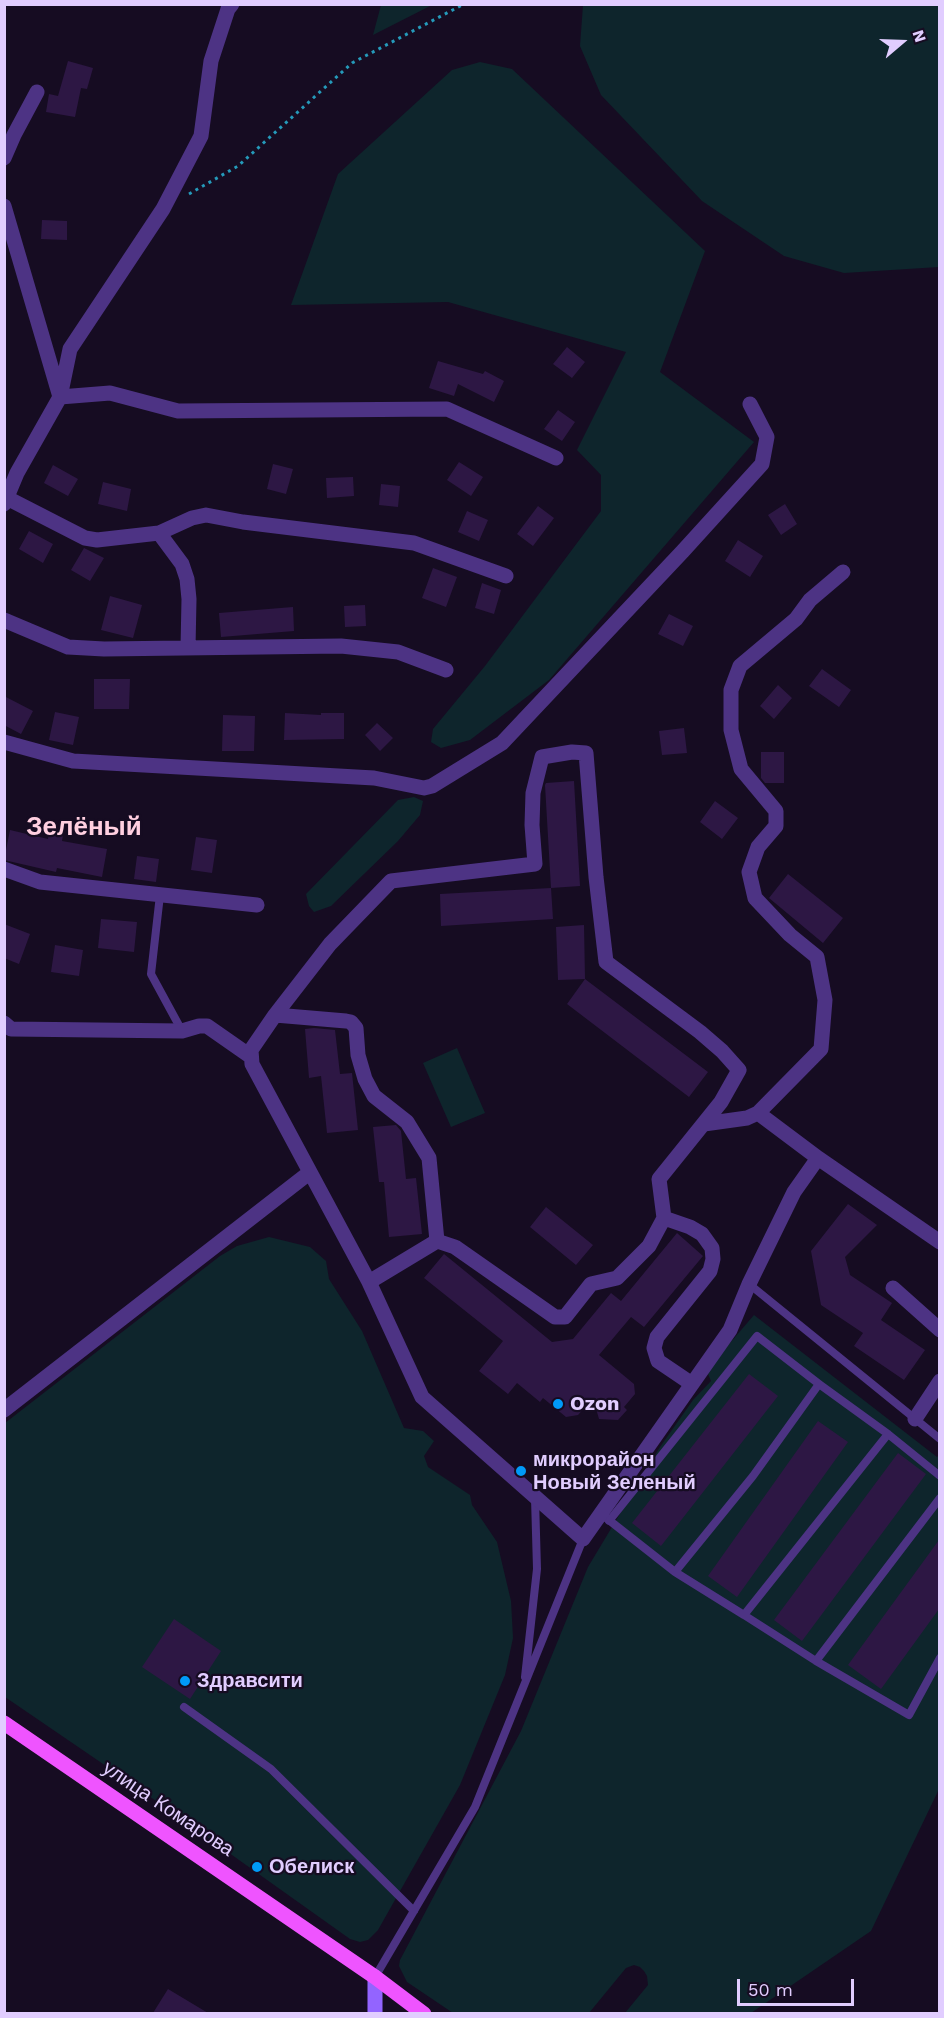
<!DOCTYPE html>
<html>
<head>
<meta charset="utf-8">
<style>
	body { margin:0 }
	#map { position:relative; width:944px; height:2018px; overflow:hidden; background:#160c22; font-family:"Work Sans",sans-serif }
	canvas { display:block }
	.frame { position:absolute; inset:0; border:6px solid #e1cdff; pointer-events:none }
	.north { position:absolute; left:872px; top:12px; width:60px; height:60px; -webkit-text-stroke:4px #160c22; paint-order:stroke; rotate:71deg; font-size:16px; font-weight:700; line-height:24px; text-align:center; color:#e1cdff }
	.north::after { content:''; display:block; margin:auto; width:21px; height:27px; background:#e1cdff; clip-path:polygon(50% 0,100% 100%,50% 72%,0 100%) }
	.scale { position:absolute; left:737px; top:1979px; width:117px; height:27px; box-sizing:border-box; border:3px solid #e1cdff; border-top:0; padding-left:8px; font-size:18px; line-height:21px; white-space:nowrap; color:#e1cdff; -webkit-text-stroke:4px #160c22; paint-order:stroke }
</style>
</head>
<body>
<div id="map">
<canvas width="944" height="2018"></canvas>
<div class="frame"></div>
<div class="north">N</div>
<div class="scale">50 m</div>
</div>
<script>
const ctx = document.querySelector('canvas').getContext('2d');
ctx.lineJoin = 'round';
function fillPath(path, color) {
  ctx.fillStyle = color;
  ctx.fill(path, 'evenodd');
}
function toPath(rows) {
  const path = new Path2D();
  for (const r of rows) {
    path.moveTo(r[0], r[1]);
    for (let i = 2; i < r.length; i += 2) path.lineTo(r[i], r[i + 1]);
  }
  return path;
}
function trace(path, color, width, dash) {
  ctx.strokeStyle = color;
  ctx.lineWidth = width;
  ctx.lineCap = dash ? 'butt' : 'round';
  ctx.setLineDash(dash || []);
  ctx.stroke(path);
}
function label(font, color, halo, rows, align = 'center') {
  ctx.font = font + ' "Work Sans",sans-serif';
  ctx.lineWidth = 4.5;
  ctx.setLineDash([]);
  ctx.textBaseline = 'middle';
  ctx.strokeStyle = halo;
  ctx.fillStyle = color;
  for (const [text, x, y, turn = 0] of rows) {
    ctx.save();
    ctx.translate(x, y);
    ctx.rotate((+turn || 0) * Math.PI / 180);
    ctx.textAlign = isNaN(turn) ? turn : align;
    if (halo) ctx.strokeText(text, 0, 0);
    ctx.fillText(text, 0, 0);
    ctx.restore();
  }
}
const green = toPath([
	[381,5,381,4,432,5,373,35],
	[583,5,939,5,939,267,844,273,784,256,702,201,601,95,580,46],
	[480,62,512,69,705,251,660,372,754,442,549,680,470,740,441,748,431,742,433,729,485,666,601,511,601,475,577,450,626,352,448,302,291,305,338,174,452,70],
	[414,797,423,801,420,815,398,841,331,906,314,912,309,906,306,894,398,800],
	[457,1048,485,1113,451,1127,423,1063],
	[269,1237,310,1247,326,1261,329,1279,362,1331,404,1428,423,1431,434,1441,424,1456,428,1467,470,1495,472,1505,497,1542,511,1601,513,1638,505,1675,460,1785,378,1930,368,1940,360,1942,350,1939,128,1781,5,1697,5,1423,220,1256,237,1246],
	[754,1315,937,1457,939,1455,939,1789,871,1931,751,2013,625,2013,648,1985,647,1976,644,1971,640,1967,634,1965,626,1968,589,2013,453,2013,407,1982,399,1966,400,1960,521,1731,588,1567,660,1447,693,1400,711,1381,708,1374,711,1365]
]);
const building = toPath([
	[68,61,93,68,87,89,81,88,75,117,46,112,49,94,58,96],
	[42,220,67,221,67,240,41,239],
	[567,347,585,362,572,378,553,364],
	[438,361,483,374,485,371,504,381,494,402,458,384,454,396,429,388],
	[558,410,575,422,562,441,544,429],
	[459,462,483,477,471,496,447,480],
	[273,464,293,469,286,494,267,489],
	[53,465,78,479,68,496,44,483],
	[353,477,354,496,327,498,326,478],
	[103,482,131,489,127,511,98,504],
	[381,484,400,486,398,507,379,505],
	[785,504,797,524,781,535,768,515],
	[538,506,554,518,533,546,517,534],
	[467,511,488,520,479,541,458,532],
	[29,531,53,544,43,563,19,549],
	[738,540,763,556,750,577,725,561],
	[84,548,104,558,90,581,71,570],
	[433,568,457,577,446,607,422,598],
	[482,583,501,590,494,614,475,608],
	[110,596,142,605,133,638,101,630],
	[365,605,366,626,345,627,344,606],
	[293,607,294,631,221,637,219,613],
	[669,614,693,626,683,646,658,634],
	[822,669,851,690,839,707,809,686],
	[94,679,130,679,129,709,94,709],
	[778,685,792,698,774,719,760,706],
	[4,696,33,711,21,734,4,725],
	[55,712,79,717,73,745,49,740],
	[285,713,321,715,321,713,344,713,344,739,284,740],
	[223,715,255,716,254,751,222,751],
	[377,723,393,738,380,751,365,735],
	[684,728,687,753,662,755,659,731],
	[761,752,784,752,784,783,765,783,761,778],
	[574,781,580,886,551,888,545,785,546,783],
	[715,801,738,818,722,839,700,822],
	[10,830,48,839,49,832,63,835,62,841,107,849,102,877,57,868,56,872,4,860],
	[196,837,217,840,212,873,191,870],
	[137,856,159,859,156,882,134,879],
	[788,874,843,918,823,943,769,898],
	[551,888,553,919,441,926,440,894],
	[101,919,137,922,134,952,98,948],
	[4,924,30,934,19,964,4,958],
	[584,925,585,979,558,980,556,927],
	[55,945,83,950,79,976,51,972],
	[585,979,708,1072,689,1097,567,1004],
	[314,1028,335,1030,340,1074,352,1073,358,1130,327,1133,321,1076,309,1078,305,1029],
	[396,1125,401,1131,406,1179,416,1178,422,1234,389,1237,384,1182,379,1182,373,1127],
	[848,1204,877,1225,845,1257,850,1275,892,1303,881,1320,925,1350,904,1380,854,1346,863,1333,821,1305,811,1251],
	[546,1207,593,1245,576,1265,530,1227],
	[677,1233,703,1256,644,1327,631,1317,599,1355,634,1384,635,1394,624,1407,627,1410,618,1420,599,1419,593,1398,578,1415,566,1417,543,1398,540,1402,517,1383,508,1394,479,1371,503,1341,424,1278,444,1254,552,1342,573,1339,611,1293,621,1301],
	[749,1374,778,1396,661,1546,632,1523],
	[818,1421,848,1442,737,1597,708,1576],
	[898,1453,926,1474,802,1641,774,1620],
	[939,1540,939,1609,881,1689,848,1665],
	[174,1619,221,1651,190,1699,142,1667],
	[168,1989,208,2013,153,2013]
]);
const path = toPath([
	[189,194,238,166,352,63,464,4]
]);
const lane = toPath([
	[160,895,151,974,182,1031],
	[749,1284,940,1439],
	[888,1434,744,1615,675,1572,753,1476,819,1384,888,1434,940,1476],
	[605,1517,675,1572],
	[609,1521,757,1336,819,1384],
	[744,1615,816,1661,909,1715,940,1658],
	[816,1661,940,1498],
	[525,1677,537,1569,535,1498],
	[184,1707,271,1769,414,1911],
	[375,1977,475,1807,583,1539]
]);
const street = toPath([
	[232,4,228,9,211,61,201,136,163,209,70,349,60,397,110,393,178,411,447,409,556,458],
	[4,158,14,135,37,92],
	[4,206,60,397,17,473,4,504],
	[4,494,7,498,85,538,97,540,159,533,192,518,206,515,243,522,414,543,506,576],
	[159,533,182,564,187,579,189,599,188,648],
	[4,620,68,647,104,649,341,646,398,652,446,670],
	[4,742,73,761,374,778,424,788,432,786,502,743,683,551,762,464,767,437,750,404],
	[4,869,40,882,257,905],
	[275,1015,346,1021,351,1022,356,1028,358,1055,365,1079,374,1096,407,1122,429,1158,437,1241],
	[4,1023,11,1029,182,1031,199,1026,207,1026,250,1056],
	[758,1113,818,1158,940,1242],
	[704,1124,747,1118,758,1113,821,1049,825,1000,817,957,790,935,755,898,749,872,758,847,776,826,776,811,741,769,731,730,731,690,740,666,796,619,810,600,843,572],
	[664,1218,690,1227,702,1234,712,1248,713,1259,710,1271,657,1337,654,1348,658,1361,692,1384],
	[369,1282,437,1241,455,1247,555,1317,565,1317,591,1284,617,1278,649,1246,664,1218,659,1179,721,1102,739,1070,722,1051,700,1032,606,962,596,877,586,753,572,752,542,757,533,793,532,825,535,864,391,881,330,944,275,1015,251,1050,252,1064,369,1282,422,1397,583,1539,730,1330,749,1284,794,1192,818,1158],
	[893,1288,940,1330],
	[4,1410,309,1173],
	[915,1419,940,1381]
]);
const secondary = toPath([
	[375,2014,375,1977]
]);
const primary = toPath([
	[4,1723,375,1977,424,2014]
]);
const markers = [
	[558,1404,6,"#009af8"],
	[521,1471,6,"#009af8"],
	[185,1681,6,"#009af8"],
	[257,1867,6,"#009af8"]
];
const poiNames = [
	["Ozon",570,1404],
	["микрорайон",533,1460],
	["Новый Зеленый",533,1483],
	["Здравсити",197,1681],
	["Обелиск",269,1867]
];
const streetNames = [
	["улица Комарова",168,1809,34]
];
const districtNames = [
	["Зелёный",84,827]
];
fillPath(green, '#0e252c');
fillPath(building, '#2d1744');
trace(path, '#259aba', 3, [3, 4.5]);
trace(lane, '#4d3384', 8);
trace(street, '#4d3384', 15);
trace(secondary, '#9364ff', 15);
trace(primary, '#ef54ff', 15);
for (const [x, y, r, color] of markers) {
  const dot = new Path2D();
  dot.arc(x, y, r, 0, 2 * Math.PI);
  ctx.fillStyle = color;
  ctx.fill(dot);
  trace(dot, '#160c22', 2);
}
label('bold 20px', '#e1cdff', '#160c22', poiNames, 'left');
label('20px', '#e1cdff', '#160c22', streetNames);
label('bold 26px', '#ffcfe0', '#160c22', districtNames);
</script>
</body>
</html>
